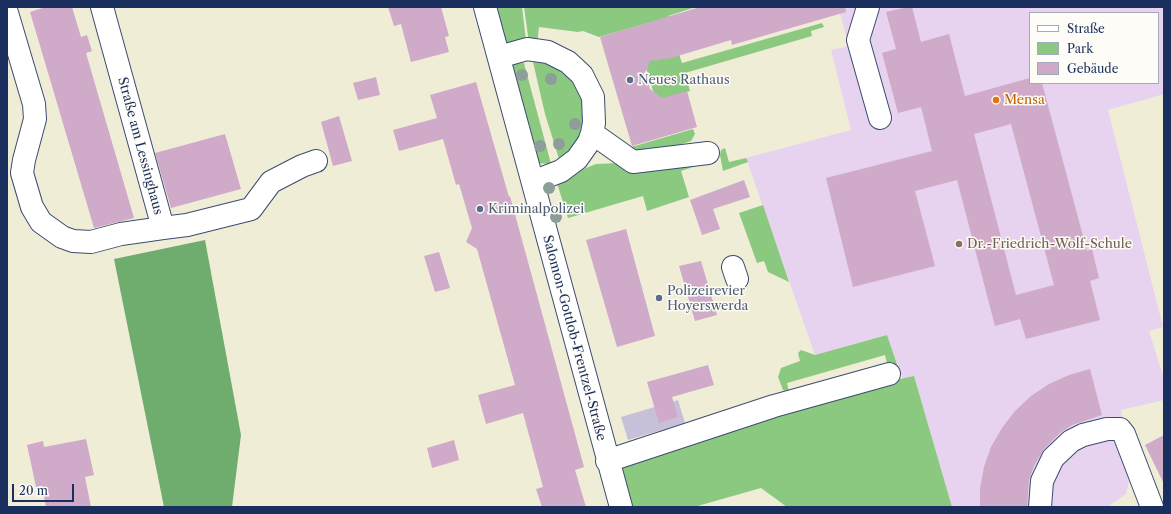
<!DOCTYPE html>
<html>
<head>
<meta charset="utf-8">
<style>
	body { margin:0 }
	#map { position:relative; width:1171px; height:514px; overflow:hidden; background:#f0edd7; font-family:"Libre Caslon Text",serif }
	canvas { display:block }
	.frame { position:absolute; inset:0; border:8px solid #1b2f5e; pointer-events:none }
	.legend { position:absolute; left:1029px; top:12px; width:130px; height:72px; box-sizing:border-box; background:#fdfcf7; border:1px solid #a3aaba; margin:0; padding:5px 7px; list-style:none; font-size:12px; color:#1b2f5e }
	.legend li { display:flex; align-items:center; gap:8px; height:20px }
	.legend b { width:20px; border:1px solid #a3aaba }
	.scale { position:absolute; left:12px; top:484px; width:62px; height:18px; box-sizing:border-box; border:2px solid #1b2f5e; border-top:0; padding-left:5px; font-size:12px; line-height:14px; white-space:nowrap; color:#1b2f5e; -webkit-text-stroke:3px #fdfcf7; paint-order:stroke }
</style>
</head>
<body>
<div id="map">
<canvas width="1171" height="514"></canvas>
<div class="frame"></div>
<ul class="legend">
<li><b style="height:5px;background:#fff"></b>Straße</li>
<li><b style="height:11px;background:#8ac97f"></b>Park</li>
<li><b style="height:11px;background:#d0aac9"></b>Gebäude</li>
</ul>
<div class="scale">20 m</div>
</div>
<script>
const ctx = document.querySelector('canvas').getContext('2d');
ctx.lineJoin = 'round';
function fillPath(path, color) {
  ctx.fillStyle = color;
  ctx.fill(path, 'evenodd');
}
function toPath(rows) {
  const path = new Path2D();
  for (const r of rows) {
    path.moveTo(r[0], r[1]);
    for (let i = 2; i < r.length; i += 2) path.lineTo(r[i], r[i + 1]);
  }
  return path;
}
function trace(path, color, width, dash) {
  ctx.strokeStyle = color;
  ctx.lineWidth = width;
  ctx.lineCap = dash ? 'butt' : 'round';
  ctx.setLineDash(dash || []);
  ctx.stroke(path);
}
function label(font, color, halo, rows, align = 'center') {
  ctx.font = font + ' "Libre Caslon Text",serif';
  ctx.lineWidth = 3;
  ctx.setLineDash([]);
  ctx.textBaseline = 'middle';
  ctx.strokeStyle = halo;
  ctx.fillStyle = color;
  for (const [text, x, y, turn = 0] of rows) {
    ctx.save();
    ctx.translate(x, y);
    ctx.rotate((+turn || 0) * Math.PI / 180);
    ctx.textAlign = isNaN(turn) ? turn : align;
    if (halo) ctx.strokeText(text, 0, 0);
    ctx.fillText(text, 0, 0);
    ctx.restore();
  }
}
const built = toPath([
	[838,7,1164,7,1164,94,1108,110,1163,327,1149,331,1164,379,1164,400,1121,410,1130,477,1126,494,1107,507,952,507,914,376,903,379,887,335,815,355,746,158,851,130,831,50,849,46],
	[1030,13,1158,13,1158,83,1030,83]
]);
const industrial = toPath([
	[678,400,685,423,628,440,621,417]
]);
const green = toPath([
	[485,7,522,7,527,49,499,56],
	[524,7,721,7,702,25,696,7,668,16,669,17,599,37,583,31,578,32,539,27,537,45,529,43],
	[822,23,824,27,811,31,812,36,685,73,690,91,656,101,644,61,678,51,682,63],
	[533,62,549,63,562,68,587,97,587,133,560,162,545,114],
	[524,63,551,164,534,163,510,64],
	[693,129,695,134,691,141,667,149,632,155,628,148],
	[725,148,729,162,746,158,748,162,723,171,720,155,721,150],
	[618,163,697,163,699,165,681,171,689,197,647,211,643,196,568,218,556,180,596,164],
	[763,205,789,282,768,272,764,261,757,263,739,213],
	[887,335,897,364,888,367,885,355,787,383,789,392,783,390,778,377,781,368,800,361,798,353,801,350,815,355],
	[914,376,952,507,787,507,761,488,694,507,623,507,609,461,775,406]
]);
const forest = toPath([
	[205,240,241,435,232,507,164,507,114,259]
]);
const building = toPath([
	[46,7,72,7,81,37,87,35,92,51,86,53,134,218,94,228,30,12],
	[388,7,441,7,449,36,445,37,449,52,411,62,401,24,394,26],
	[700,7,845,7,846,12,732,45,731,40,671,58,649,61,648,68,645,72,650,89,662,98,687,91,697,127,632,146,600,37],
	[908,7,912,7,921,42,949,34,965,96,1030,78,1030,83,1042,83,1087,251,1092,249,1099,278,1090,281,1100,320,1026,339,1020,319,995,326,957,180,915,191,935,266,853,287,826,178,932,151,921,107,898,113,882,53,896,49,886,12],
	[1011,124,1054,285,1016,295,974,134],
	[376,77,380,95,358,100,353,83],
	[476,82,509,197,510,196,584,467,575,470,586,507,542,507,536,489,543,487,523,413,486,424,478,395,515,385,477,249,466,242,472,228,459,184,456,185,443,139,399,151,393,130,437,118,430,95],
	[339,116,352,161,333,166,321,122],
	[225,134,241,189,171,208,155,153],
	[744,180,750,197,713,209,720,229,702,235,690,200],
	[626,229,655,336,617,347,586,240],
	[439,252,450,288,435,292,424,256],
	[701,261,717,315,695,321,679,266],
	[708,365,714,385,672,397,678,417,659,423,647,382],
	[1090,369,1102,415,1072,425,1060,433,1044,449,1034,466,1029,480,1027,507,980,507,980,488,984,467,991,447,1002,428,1015,411,1031,396,1049,384,1069,375],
	[1164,435,1164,484,1145,445],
	[86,439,94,475,85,477,91,507,46,507,42,486,36,487,27,445,43,441,44,447],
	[454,440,459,460,432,468,427,448]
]);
const minor = toPath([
	[485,7,621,507],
	[868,7,858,40,880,118],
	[7,13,34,104,35,119,24,160,22,173,32,207,41,222,62,237,73,241,91,242,121,234,163,228,102,7],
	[499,57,527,49,548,52,568,62,582,75,593,97,594,123,592,133,589,142,577,159,561,171,543,178,532,179],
	[592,133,633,162,708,153],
	[163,228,187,225,251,209,271,182,302,166,316,161],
	[733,267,737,279],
	[607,461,774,406,889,374],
	[1040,507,1042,481,1053,458,1071,441,1083,435,1107,429,1120,429,1124,434,1152,507]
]);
const trees = [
	[522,75],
	[551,79],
	[575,124],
	[559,144],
	[540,146],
	[549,188],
	[556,217]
];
const markers = [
	[630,80,4,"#5c6f8a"],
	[996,100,4,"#e8710a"],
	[480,209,4,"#5c6f8a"],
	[959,244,4,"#8d6e63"],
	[659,298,4,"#5c6f8a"]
];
const serviceNames = [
	["Neues Rathaus",638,80],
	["Kriminalpolizei",488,209],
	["Polizeirevier",667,291],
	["Hoyerswerda",667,306]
];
const foodNames = [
	["Mensa",1004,100]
];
const streetNames = [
	["Straße am Lessinghaus",140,146,75],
	["Salomon-Gottlob-Frentzel-Straße",574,338,75]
];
const educationNames = [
	["Dr.-Friedrich-Wolf-Schule",967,244]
];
fillPath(built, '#e7d2ef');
fillPath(industrial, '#c8bfd8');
fillPath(green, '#8ac97f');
fillPath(forest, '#6fad6e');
fillPath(building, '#d0aac9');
trace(minor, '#3b4c70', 24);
trace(minor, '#fff', 22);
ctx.fillStyle = '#8d9e9a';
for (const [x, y] of trees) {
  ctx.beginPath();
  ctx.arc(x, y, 6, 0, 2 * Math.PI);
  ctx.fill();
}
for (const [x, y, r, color] of markers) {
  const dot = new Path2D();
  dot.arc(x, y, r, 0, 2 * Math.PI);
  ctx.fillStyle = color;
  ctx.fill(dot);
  trace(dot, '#fdfcf7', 1.5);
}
label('13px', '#4e5e75', '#fdfcf7', serviceNames, 'left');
label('13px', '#c56008', '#fdfcf7', foodNames, 'left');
label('13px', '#1b2f5e', '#fdfcf7', streetNames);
label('13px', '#785e54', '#fdfcf7', educationNames, 'left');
</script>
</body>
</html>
